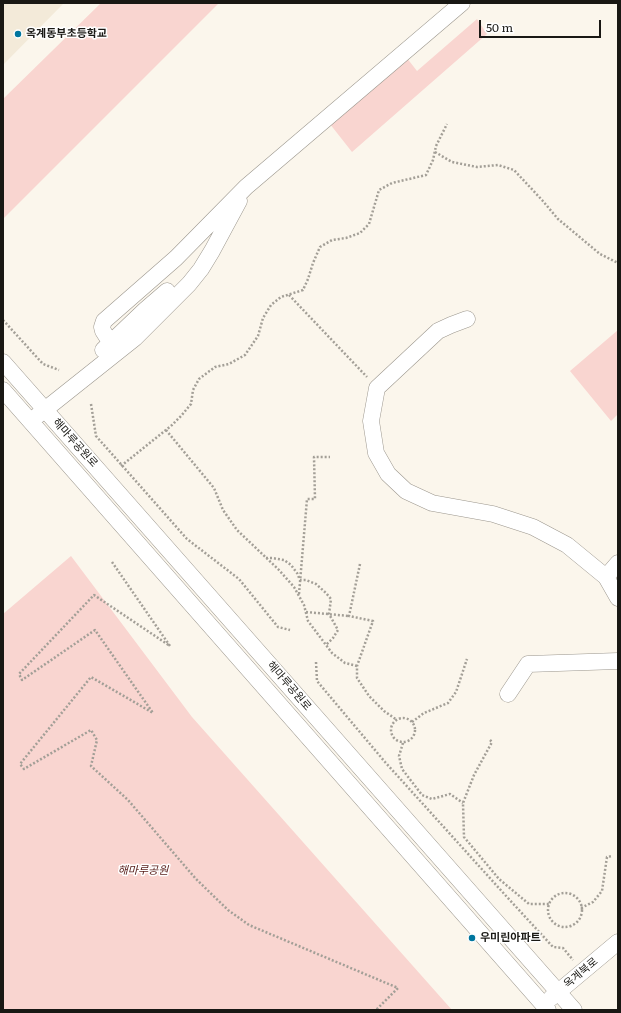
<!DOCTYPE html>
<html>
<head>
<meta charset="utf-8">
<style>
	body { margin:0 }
	#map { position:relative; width:621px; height:1013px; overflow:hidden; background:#fbf6ec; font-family:Literata,serif }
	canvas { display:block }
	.frame { position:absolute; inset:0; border:4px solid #191814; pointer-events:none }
	.scale { position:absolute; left:479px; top:20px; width:122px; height:18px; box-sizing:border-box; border:2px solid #191814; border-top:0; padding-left:5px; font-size:12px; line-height:14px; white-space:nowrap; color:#191814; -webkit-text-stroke:3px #fff; paint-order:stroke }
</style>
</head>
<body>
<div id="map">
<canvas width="621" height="1013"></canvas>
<div class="frame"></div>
<div class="scale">50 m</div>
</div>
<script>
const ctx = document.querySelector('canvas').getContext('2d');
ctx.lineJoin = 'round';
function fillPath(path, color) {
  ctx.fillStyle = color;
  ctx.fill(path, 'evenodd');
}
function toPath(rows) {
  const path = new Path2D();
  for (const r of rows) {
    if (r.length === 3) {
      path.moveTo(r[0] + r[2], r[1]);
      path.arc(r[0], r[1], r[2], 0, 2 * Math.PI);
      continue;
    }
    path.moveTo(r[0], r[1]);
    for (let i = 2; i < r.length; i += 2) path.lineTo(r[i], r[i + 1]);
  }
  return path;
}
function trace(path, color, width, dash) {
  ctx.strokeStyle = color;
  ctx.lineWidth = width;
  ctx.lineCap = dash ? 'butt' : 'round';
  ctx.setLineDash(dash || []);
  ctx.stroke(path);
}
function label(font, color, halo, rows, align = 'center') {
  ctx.font = font + ' Literata,"Noto Sans KR",serif';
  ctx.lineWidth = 3;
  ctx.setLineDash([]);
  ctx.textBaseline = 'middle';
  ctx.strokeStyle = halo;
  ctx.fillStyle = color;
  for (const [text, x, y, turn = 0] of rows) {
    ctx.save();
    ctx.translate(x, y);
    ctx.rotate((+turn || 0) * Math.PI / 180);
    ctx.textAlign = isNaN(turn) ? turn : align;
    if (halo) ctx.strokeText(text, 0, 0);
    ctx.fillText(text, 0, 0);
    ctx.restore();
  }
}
const built = toPath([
	[3,3,64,3,3,65]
]);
const green = toPath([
	[101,3,219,3,3,219,3,99],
	[477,19,487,34,352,152,326,119,403,53,417,71],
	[618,330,618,414,611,421,570,371],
	[71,556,192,717,452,1010,3,1010,3,614]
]);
const path = toPath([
	[435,152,452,162,477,167,498,165,514,170,542,200,558,219,600,254,618,263],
	[289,295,367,377],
	[3,320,43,364,59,370],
	[91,404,96,436,187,539,239,579,278,627,290,630],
	[166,430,214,488,223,510,237,530,278,569,294,587,304,605,308,621,332,653,345,663,357,666],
	[121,466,172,425,181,416,191,404,193,390,199,379,215,367,229,364,245,355,258,336,263,318,271,305,281,297,303,290,308,279,313,263,320,247,332,240,346,238,360,233,369,224,379,190,392,183,426,175,433,160,436,146,447,124],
	[266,558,272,558,284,560,291,565,297,573,300,580,306,580,316,584,326,593,331,599,329,614,338,630,333,638,326,645],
	[112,562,170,646,94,595,19,674,22,680,95,630,153,713,91,677,20,764,24,769,91,730,97,740,91,766,128,800,196,879,228,910,249,925,398,988,376,1010],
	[360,564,349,616,373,621,357,666,357,678,369,696,384,711,397,720],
	[299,594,307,499,315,499,314,457,330,457],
	[306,612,349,616],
	[316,662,317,681,385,762,507,897,553,947,563,948,573,960],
	[403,730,12],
	[412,722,424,713,448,703,456,692,467,659],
	[490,740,492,742,474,775,463,803,464,837,499,879,529,904,549,904],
	[403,743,399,756,402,769,422,795,432,799,450,794,463,803],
	[565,910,17],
	[581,908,593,902,602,891,607,857,612,856]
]);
const minor = toPath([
	[467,319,451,325,438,331,377,388,371,421,376,453,388,474,406,491,432,503,493,514,533,527,567,545,606,577,618,598],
	[110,342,103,331,102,327,104,321,176,258,246,187,462,3],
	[103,350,145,310,167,291],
	[3,362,574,1010],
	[3,390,548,1010],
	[37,416,135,338,189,284,201,269,212,251,239,201],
	[606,577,618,563],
	[508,694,528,664,618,661],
	[551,998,618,942]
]);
const markers = [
	[18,34,4,"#00769f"],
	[472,938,4,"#00769f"]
];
const poiNames = [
	["옥계동부초등학교",26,34],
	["우미린아파트",480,938]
];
const streetNames = [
	["해마루공원로",75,443,48],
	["해마루공원로",289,686,49],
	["옥계북로",581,973,-40]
];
const parkNames = [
	["해마루공원",143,871]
];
fillPath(built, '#f3ead9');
fillPath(green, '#f9d5d0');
trace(minor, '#9b968d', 17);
trace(path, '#a39f97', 2.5, [2, 2]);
trace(minor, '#fff', 16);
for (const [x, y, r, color] of markers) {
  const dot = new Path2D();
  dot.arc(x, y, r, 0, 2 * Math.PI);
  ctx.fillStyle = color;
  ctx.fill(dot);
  trace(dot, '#fff', 1.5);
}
label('bold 11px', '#191814', '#fff', poiNames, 'left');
label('11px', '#191814', '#fff', streetNames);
label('italic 11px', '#561c18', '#fff', parkNames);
</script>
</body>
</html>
